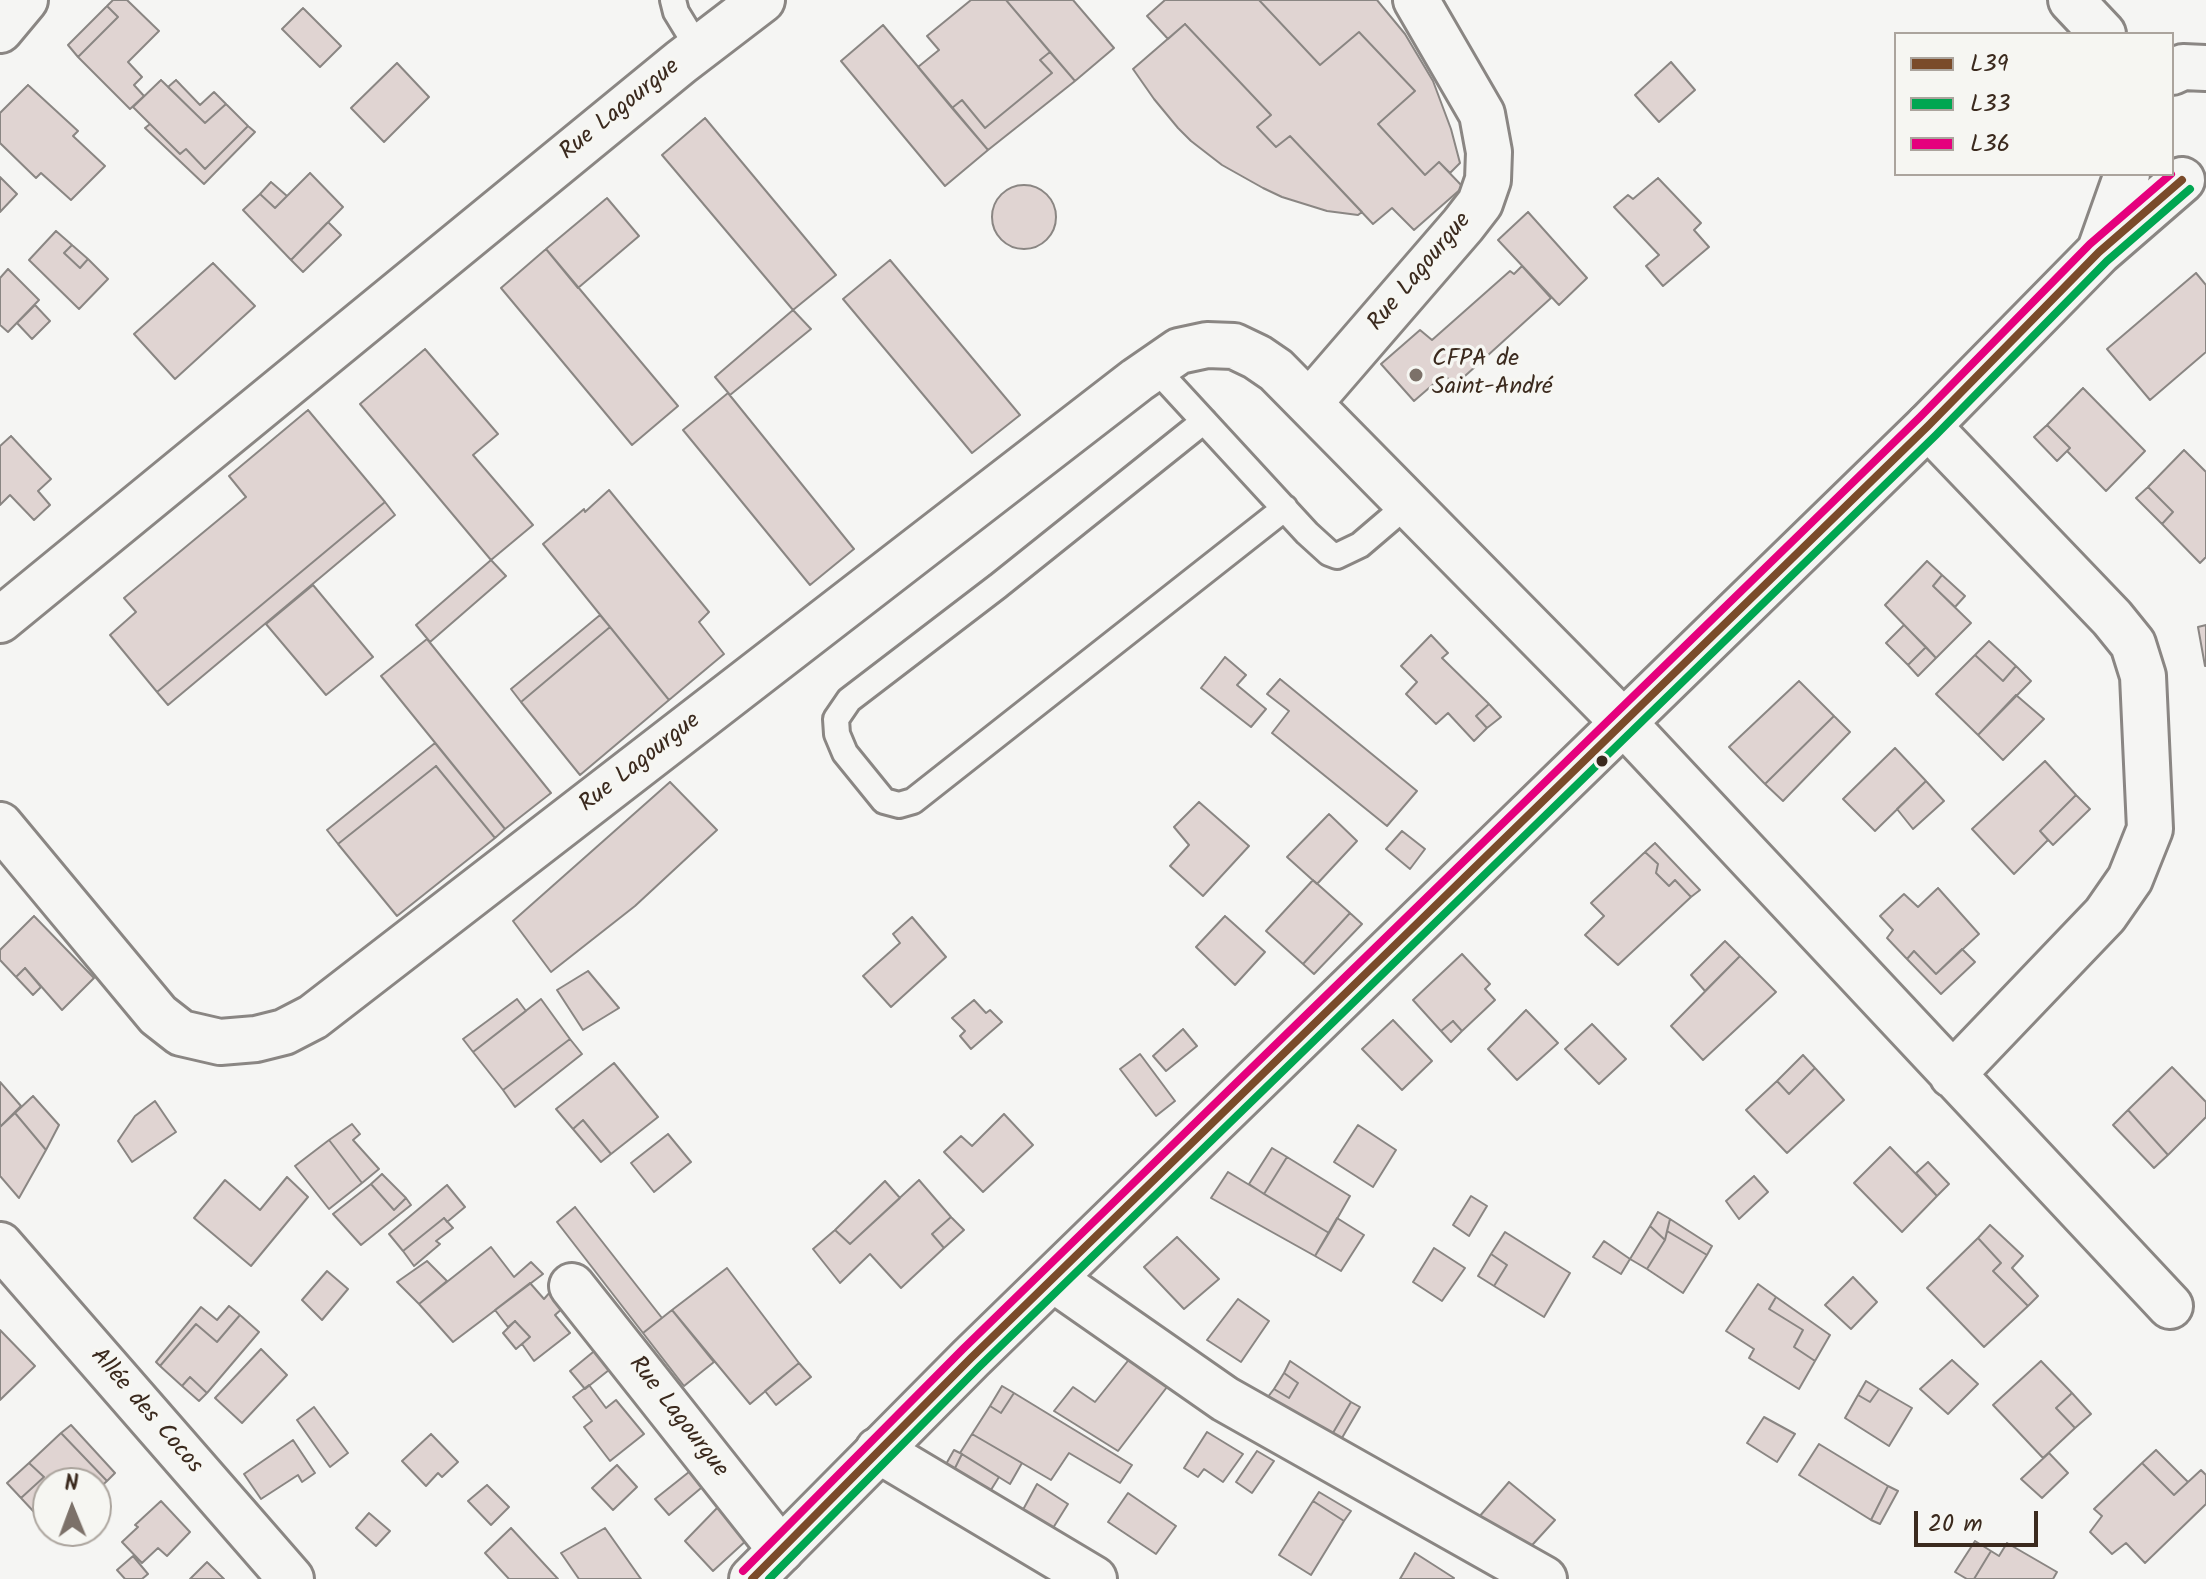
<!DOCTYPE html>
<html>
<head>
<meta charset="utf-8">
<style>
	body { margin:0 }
	#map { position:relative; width:2206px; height:1579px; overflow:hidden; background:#f5f5f3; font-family:Kalam,sans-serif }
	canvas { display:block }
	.legend { position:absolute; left:1894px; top:32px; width:280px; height:144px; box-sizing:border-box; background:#f6f6f2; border:2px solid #aba49d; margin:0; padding:10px 14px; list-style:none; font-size:24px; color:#3b2a1e }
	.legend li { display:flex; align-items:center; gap:16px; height:40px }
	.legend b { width:40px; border:2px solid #aba49d }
	.north { position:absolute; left:32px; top:1467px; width:80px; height:80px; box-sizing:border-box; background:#f6f6f2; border:2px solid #aba49d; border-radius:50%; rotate:359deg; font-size:22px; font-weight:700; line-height:32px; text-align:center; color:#3b2a1e }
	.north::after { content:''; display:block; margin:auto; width:28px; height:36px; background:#7c7169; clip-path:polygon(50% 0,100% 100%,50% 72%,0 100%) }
	.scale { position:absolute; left:1914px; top:1511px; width:124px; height:36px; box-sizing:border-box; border:4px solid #3b2a1e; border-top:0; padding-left:10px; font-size:24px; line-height:28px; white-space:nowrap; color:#3b2a1e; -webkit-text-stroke:6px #f6f6f2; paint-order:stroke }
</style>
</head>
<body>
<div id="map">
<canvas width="2206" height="1579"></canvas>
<ul class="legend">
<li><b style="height:10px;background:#7a4b2a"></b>L39</li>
<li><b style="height:10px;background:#00a651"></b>L33</li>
<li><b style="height:10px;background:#e5007d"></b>L36</li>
</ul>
<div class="north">N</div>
<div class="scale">20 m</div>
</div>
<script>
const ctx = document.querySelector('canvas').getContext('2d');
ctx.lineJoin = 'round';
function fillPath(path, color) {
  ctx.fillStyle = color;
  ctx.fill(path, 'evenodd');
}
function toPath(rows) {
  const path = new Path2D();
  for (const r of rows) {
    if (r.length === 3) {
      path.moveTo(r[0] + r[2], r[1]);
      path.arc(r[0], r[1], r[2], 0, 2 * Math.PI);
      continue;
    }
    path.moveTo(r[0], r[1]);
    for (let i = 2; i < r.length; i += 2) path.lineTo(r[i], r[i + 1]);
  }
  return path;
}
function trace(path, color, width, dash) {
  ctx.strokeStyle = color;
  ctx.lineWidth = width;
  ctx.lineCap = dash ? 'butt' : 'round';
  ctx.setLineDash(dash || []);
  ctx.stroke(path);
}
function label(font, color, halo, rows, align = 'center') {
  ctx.font = font + ' Kalam,sans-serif';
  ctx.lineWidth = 7;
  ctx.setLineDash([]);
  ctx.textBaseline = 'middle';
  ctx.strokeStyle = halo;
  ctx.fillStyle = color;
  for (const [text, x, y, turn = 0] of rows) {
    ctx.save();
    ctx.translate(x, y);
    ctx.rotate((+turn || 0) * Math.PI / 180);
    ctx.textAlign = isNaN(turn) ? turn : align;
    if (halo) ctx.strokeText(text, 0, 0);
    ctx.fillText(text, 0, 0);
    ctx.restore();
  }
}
const building = toPath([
	[113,0,127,0,159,31,128,62,142,77,134,85,144,96,130,109,78,57,118,17,107,6,113,0],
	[971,0,1006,0,1050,52,1040,60,1052,73,985,128,962,100,952,108,918,67,939,50,927,36,971,0],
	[1006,0,1073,0,1114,48,1075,81,1006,0],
	[1165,0,1259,0,1320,65,1359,32,1415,91,1378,124,1425,175,1439,162,1463,187,1414,230,1392,208,1373,224,1290,136,1276,147,1257,127,1271,115,1185,24,1168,39,1147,16,1165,0],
	[1259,0,1377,0,1405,34,1433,81,1451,129,1460,163,1450,173,1439,162,1425,175,1378,124,1415,91,1359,32,1320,65,1259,0],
	[107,6,118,17,78,57,68,45,107,6],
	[303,8,341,46,320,67,282,29,303,8],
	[1185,24,1271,115,1257,127,1276,147,1290,136,1362,212,1358,215,1327,211,1282,197,1263,188,1222,165,1191,141,1178,128,1154,99,1133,69,1185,24],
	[883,25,988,150,945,186,841,61,883,25],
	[1050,52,1075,81,988,150,952,108,962,100,985,128,1052,73,1040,60,1050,52],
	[1671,62,1695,90,1659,122,1635,95,1671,62],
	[397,63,429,97,384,142,351,108,397,63],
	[161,80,205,123,226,104,248,126,205,169,186,149,180,154,133,107,161,80],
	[176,80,200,105,214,92,226,104,205,123,168,87,176,80],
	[28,85,78,131,73,136,105,166,71,200,41,173,36,178,0,143,0,113,28,85],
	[705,118,836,275,793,310,662,155,705,118],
	[150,124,180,154,186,149,205,169,248,126,255,132,204,184,145,128,150,124],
	[310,173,343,207,291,260,243,210,260,194,275,208,310,173],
	[0,177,17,194,0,212,0,177],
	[1658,178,1701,223,1694,230,1709,247,1663,286,1646,266,1659,255,1614,207,1628,195,1633,199,1658,178],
	[271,182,287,196,275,208,260,194,271,182],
	[1024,217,32],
	[607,198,639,236,578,288,546,249,607,198],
	[1528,212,1587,278,1559,305,1498,240,1528,212],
	[328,222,341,235,303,272,291,260,328,222],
	[56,231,72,245,64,253,80,268,88,259,108,279,79,309,29,260,56,231],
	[72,245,88,259,80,268,64,253,72,245],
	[546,249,678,406,632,445,501,288,546,249],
	[890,260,1020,415,972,453,843,299,890,260],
	[213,263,255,306,175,379,134,334,213,263],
	[1522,266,1551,298,1455,385,1444,375,1414,401,1381,364,1420,330,1432,340,1510,271,1514,274,1522,266],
	[8,269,39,300,8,332,0,325,0,278,8,269],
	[2196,273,2206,285,2206,352,2150,400,2107,349,2196,273],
	[35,305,50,321,32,339,17,323,35,305],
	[793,310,811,329,730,395,715,377,793,310],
	[425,349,498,434,473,455,533,525,491,560,360,404,425,349],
	[2083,388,2145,451,2106,491,2067,451,2070,448,2047,425,2083,388],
	[728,393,854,549,810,585,683,430,728,393],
	[308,410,385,502,157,692,110,635,136,612,124,598,246,497,229,476,308,410],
	[2047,425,2070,448,2057,461,2034,437,2047,425],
	[11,436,51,479,38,491,50,505,34,520,10,495,0,505,0,446,11,436],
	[2184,450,2206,472,2206,557,2200,563,2162,524,2173,512,2148,487,2184,450],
	[2148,487,2173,512,2162,524,2136,498,2148,487],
	[609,490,709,612,699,622,724,654,669,700,543,544,584,509,585,512,609,490],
	[385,502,395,515,168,705,157,692,385,502],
	[491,560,506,576,430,642,416,625,491,560],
	[1927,561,1942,575,1933,586,1971,623,1936,658,1885,605,1927,561],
	[1942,575,1965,596,1955,607,1933,586,1942,575],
	[313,585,373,657,326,695,266,624,313,585],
	[600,615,610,627,521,702,511,689,600,615],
	[1904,625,1926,647,1908,665,1886,643,1904,625],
	[2206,625,2206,666,2205,666,2198,627,2206,625],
	[610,627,669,700,580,775,521,702,610,627],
	[1431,635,1448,653,1442,658,1489,704,1476,716,1487,728,1474,741,1448,713,1436,724,1406,694,1417,682,1401,666,1431,635],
	[427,639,551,793,505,829,381,676,427,639],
	[1989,641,2016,666,2003,681,1975,655,1989,641],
	[1926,647,1936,658,1918,676,1908,665,1926,647],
	[1975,655,2003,681,2016,666,2031,681,1978,735,1936,694,1975,655],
	[1225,657,1246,675,1237,685,1266,709,1251,727,1201,688,1225,657],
	[1280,679,1417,791,1387,826,1272,733,1289,711,1267,694,1280,679],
	[1799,681,1834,716,1765,784,1729,747,1799,681],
	[2016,695,2044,719,2003,760,1978,735,2016,695],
	[1489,704,1501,717,1487,728,1476,716,1489,704],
	[1834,716,1850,732,1783,801,1765,784,1834,716],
	[435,743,505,829,495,838,436,766,338,844,327,830,435,743],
	[1895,748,1926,781,1875,831,1843,799,1895,748],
	[2045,761,2076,795,2040,831,2048,840,2014,874,1972,829,2045,761],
	[436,766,495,838,397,916,338,844,436,766],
	[1926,781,1944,801,1913,829,1897,809,1926,781],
	[670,782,717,830,635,906,551,972,513,921,670,782],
	[2076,795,2090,809,2053,845,2040,831,2076,795],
	[1199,802,1249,846,1203,896,1170,866,1189,845,1174,827,1199,802],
	[1329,814,1357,841,1317,884,1287,857,1329,814],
	[1402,831,1425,849,1410,869,1386,849,1402,831],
	[1655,843,1700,890,1691,897,1675,880,1669,886,1656,873,1658,864,1645,852,1655,843],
	[1645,852,1658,864,1656,873,1669,886,1675,880,1691,897,1618,965,1585,935,1604,916,1591,903,1645,852],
	[1313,880,1350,913,1303,964,1266,931,1313,880],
	[1938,888,1979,934,1936,974,1914,951,1907,959,1887,938,1893,930,1880,916,1904,894,1918,907,1938,888],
	[1350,913,1362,924,1314,974,1303,964,1350,913],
	[34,916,94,978,62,1010,25,968,16,977,0,960,0,950,34,916],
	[1225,916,1265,952,1235,985,1196,947,1225,916],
	[912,917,946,957,891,1007,863,976,900,943,893,934,912,917],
	[1725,941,1740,956,1705,991,1691,975,1725,941],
	[1962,949,1975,962,1941,994,1907,959,1914,951,1936,974,1962,949],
	[1462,954,1490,984,1485,989,1495,1000,1462,1031,1453,1021,1441,1031,1413,1000,1462,954],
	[1740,956,1776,992,1703,1060,1671,1026,1740,956],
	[25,968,41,987,33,995,16,977,25,968],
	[588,971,619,1008,583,1030,557,990,588,971],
	[517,999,526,1011,473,1052,463,1039,517,999],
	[541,999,570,1039,503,1090,473,1052,541,999],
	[974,1000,986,1013,990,1010,1002,1022,971,1049,960,1036,965,1031,952,1018,974,1000],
	[1526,1010,1558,1043,1517,1080,1488,1049,1526,1010],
	[1393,1020,1432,1061,1402,1090,1362,1049,1393,1020],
	[1453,1021,1462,1031,1451,1042,1441,1031,1453,1021],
	[1592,1024,1626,1059,1599,1084,1565,1049,1592,1024],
	[1183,1029,1197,1046,1166,1071,1153,1056,1183,1029],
	[570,1039,582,1054,515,1107,503,1090,570,1039],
	[1140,1054,1175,1101,1156,1116,1120,1069,1140,1054],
	[1803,1055,1815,1068,1789,1094,1777,1081,1803,1055],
	[614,1063,658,1117,611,1154,583,1120,573,1129,556,1109,614,1063],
	[2172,1067,2206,1102,2206,1117,2168,1155,2128,1110,2172,1067],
	[1815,1068,1844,1100,1787,1153,1746,1110,1777,1081,1789,1094,1815,1068],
	[0,1082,21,1106,0,1127,0,1082],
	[33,1096,59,1125,46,1150,15,1113,33,1096],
	[155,1101,176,1132,132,1162,118,1141,135,1116,155,1101],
	[2128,1110,2168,1155,2154,1168,2113,1125,2128,1110],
	[15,1113,46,1150,19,1198,0,1176,0,1127,15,1113],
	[1004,1114,1033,1145,983,1192,944,1152,961,1136,972,1146,1004,1114],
	[583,1120,611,1154,601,1162,573,1129,583,1120],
	[352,1124,360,1134,353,1140,379,1169,362,1183,329,1140,352,1124],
	[1358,1125,1396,1150,1373,1187,1334,1162,1358,1125],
	[668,1134,691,1162,654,1192,631,1163,668,1134],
	[329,1140,362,1183,329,1209,295,1166,329,1140],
	[1890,1147,1937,1196,1902,1232,1854,1183,1890,1147],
	[1272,1148,1287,1157,1264,1194,1249,1184,1272,1148],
	[1287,1157,1350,1196,1329,1233,1264,1194,1287,1157],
	[1928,1162,1949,1184,1937,1196,1916,1173,1928,1162],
	[1228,1172,1329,1233,1315,1256,1211,1198,1228,1172],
	[382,1174,406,1198,394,1210,371,1184,382,1174],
	[1754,1176,1768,1192,1739,1219,1726,1201,1754,1176],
	[287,1177,308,1197,251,1266,194,1218,225,1180,260,1210,287,1177],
	[919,1180,951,1217,932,1234,944,1248,901,1288,870,1254,840,1283,813,1249,835,1230,850,1244,919,1180],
	[885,1181,900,1198,850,1244,835,1230,885,1181],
	[371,1184,394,1210,406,1198,411,1205,361,1245,333,1214,371,1184],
	[447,1185,465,1207,447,1222,444,1218,403,1251,389,1234,447,1185],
	[1471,1196,1487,1206,1469,1236,1453,1225,1471,1196],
	[575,1207,662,1318,643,1333,557,1222,575,1207],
	[1658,1212,1670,1219,1665,1240,1650,1226,1658,1212],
	[951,1217,964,1230,944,1248,932,1234,951,1217],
	[444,1218,453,1228,436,1241,440,1244,414,1266,403,1251,444,1218],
	[1337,1218,1364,1235,1341,1271,1315,1256,1337,1218],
	[1670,1219,1712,1246,1707,1255,1667,1231,1670,1219],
	[1990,1225,2023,1256,2012,1268,2038,1296,2028,1306,1993,1271,2001,1263,1978,1238,1990,1225],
	[1650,1226,1665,1240,1647,1269,1630,1259,1650,1226],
	[1667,1231,1707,1255,1683,1293,1647,1269,1665,1240,1667,1231],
	[1505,1232,1570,1273,1544,1317,1494,1286,1507,1265,1491,1254,1505,1232],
	[1177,1237,1219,1279,1184,1309,1144,1267,1177,1237],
	[1978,1238,2001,1263,1993,1271,2028,1306,1984,1347,1927,1288,1978,1238],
	[1604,1241,1630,1259,1621,1274,1593,1257,1604,1241],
	[491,1247,514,1277,531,1262,543,1274,453,1342,419,1304,491,1247],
	[1434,1248,1465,1268,1442,1301,1413,1282,1434,1248],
	[1491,1254,1507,1265,1494,1286,1478,1276,1491,1254],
	[427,1261,447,1281,419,1304,397,1282,427,1261],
	[727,1268,799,1363,750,1404,672,1310,727,1268],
	[327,1271,348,1289,322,1320,302,1300,327,1271],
	[1853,1277,1877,1302,1851,1329,1825,1305,1853,1277],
	[530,1283,544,1299,551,1291,564,1307,555,1315,570,1333,534,1361,522,1344,530,1337,515,1321,508,1327,495,1310,530,1283],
	[1758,1284,1776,1297,1769,1309,1803,1330,1794,1347,1815,1361,1799,1389,1749,1358,1754,1349,1726,1331,1758,1284],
	[1776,1297,1830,1335,1815,1361,1794,1347,1803,1330,1769,1309,1776,1297],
	[1238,1299,1269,1321,1241,1362,1207,1340,1238,1299],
	[229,1306,240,1315,217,1342,196,1324,160,1366,156,1362,201,1307,217,1320,229,1306],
	[672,1310,714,1362,684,1386,643,1333,672,1310],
	[240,1315,259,1332,207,1393,190,1377,182,1386,160,1366,196,1324,217,1342,240,1315],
	[515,1321,530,1337,516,1349,503,1333,515,1321],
	[0,1330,35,1366,0,1400,0,1330],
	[598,1348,614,1366,585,1389,570,1371,598,1348],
	[261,1349,287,1375,242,1423,215,1398,261,1349],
	[1131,1357,1167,1387,1118,1451,1054,1411,1073,1387,1095,1402,1131,1357],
	[1952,1360,1978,1384,1948,1414,1920,1389,1952,1360],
	[1290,1361,1351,1402,1330,1438,1267,1398,1274,1389,1289,1398,1298,1383,1284,1373,1290,1361],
	[2041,1361,2072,1393,2056,1408,2075,1428,2043,1458,1993,1405,2041,1361],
	[799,1363,811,1377,776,1405,765,1391,799,1363],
	[1284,1373,1298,1383,1289,1398,1274,1389,1284,1373],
	[190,1377,207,1393,199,1401,182,1386,190,1377],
	[1866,1381,1879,1389,1870,1402,1858,1395,1866,1381],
	[589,1385,606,1408,616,1400,644,1434,610,1461,584,1427,592,1421,573,1397,589,1385],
	[1002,1386,1014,1393,1001,1413,990,1406,1002,1386],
	[1879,1389,1912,1408,1889,1446,1845,1418,1858,1395,1870,1402,1879,1389],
	[1014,1393,1132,1465,1120,1483,1069,1453,1051,1480,972,1434,990,1406,1001,1413,1014,1393],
	[2072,1393,2091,1414,2075,1428,2056,1408,2072,1393],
	[1351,1402,1360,1407,1339,1443,1330,1438,1351,1402],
	[314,1407,348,1453,330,1467,297,1420,314,1407],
	[1764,1417,1795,1434,1777,1462,1747,1443,1764,1417],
	[71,1425,115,1473,107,1481,61,1433,71,1425],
	[1207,1432,1243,1454,1223,1482,1204,1469,1198,1477,1184,1468,1207,1432],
	[61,1433,107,1481,96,1491,96,1483,48,1483,48,1527,21,1498,44,1477,29,1463,61,1433],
	[431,1434,458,1462,442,1477,438,1473,426,1486,402,1461,431,1434],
	[972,1434,1022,1463,1010,1484,960,1453,972,1434],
	[293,1440,315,1473,302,1482,298,1475,261,1499,244,1474,293,1440],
	[1819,1444,1888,1486,1871,1520,1799,1475,1819,1444],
	[954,1450,962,1454,950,1478,941,1473,954,1450],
	[2156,1450,2188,1482,2174,1495,2142,1463,2156,1450],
	[1257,1451,1274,1461,1252,1493,1236,1482,1257,1451],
	[2049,1453,2068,1473,2042,1498,2021,1479,2049,1453],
	[962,1454,999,1477,986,1498,950,1478,962,1454],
	[29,1463,44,1477,21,1498,7,1483,29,1463],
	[2142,1463,2174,1495,2201,1470,2206,1475,2206,1504,2145,1563,2126,1543,2112,1554,2090,1532,2102,1516,2094,1509,2142,1463],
	[617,1465,637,1487,613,1510,592,1488,617,1465],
	[694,1468,707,1483,669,1515,655,1499,694,1468],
	[1509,1482,1555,1520,1524,1554,1479,1517,1509,1482],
	[1037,1484,1068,1504,1048,1536,1019,1517,1037,1484],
	[487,1485,509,1507,491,1525,468,1501,487,1485],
	[1888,1486,1898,1491,1880,1524,1871,1520,1888,1486],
	[1319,1492,1351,1511,1344,1521,1313,1501,1319,1492],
	[1128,1493,1176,1526,1156,1554,1108,1522,1128,1493],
	[161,1501,190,1532,167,1556,158,1548,142,1563,122,1542,138,1527,135,1525,161,1501],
	[1313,1501,1344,1521,1311,1575,1279,1555,1313,1501],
	[719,1506,749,1538,713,1571,685,1541,719,1506],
	[369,1513,390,1531,376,1546,356,1528,369,1513],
	[511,1528,558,1579,509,1579,485,1553,511,1528],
	[605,1528,641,1579,579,1579,561,1553,605,1528],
	[1975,1541,1991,1551,1974,1579,1967,1579,1955,1572,1975,1541],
	[2007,1543,2057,1572,2053,1579,1974,1579,1991,1551,1999,1556,2007,1543],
	[1415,1553,1454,1578,1453,1579,1400,1579,1415,1553],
	[133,1556,148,1574,142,1579,125,1579,117,1570,133,1556],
	[207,1562,224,1579,190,1579,207,1562]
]);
const service = toPath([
	[673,0,676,12,698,48],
	[1155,368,1307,533,1329,553,1337,556,1360,545,1408,504],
	[1204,421,998,586,849,700,836,719,837,734,845,753,884,801,899,805,913,801,1285,508]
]);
const minor = toPath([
	[2071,0,2103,34],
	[0,30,25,0],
	[1310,402,1463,225,1480,203,1488,180,1489,152,1482,114,1416,0],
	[1928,426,2112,618,2133,644,2143,676,2150,829,2130,879,2105,915,1952,1075],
	[0,620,681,62,762,0],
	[0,825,158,1015,181,1033,220,1042,256,1039,284,1032,313,1017,1137,380,1179,351,1207,345,1234,346,1257,357,1276,370,1624,723,2170,1306],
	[0,1245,291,1579],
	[1053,1279,1225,1399,1544,1579],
	[572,1286,781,1550],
	[878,1450,1094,1579]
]);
const tertiary = toPath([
	[2172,72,2183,67,2206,68],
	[2100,250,2127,174],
	[752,1579,971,1358,1928,426,2099,252,2182,180]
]);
const bus1 = toPath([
	[752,1579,971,1358,1928,426,2099,252,2182,180]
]);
const bus2 = toPath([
	[769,1579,979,1367,1936,435,2107,261,2190,189]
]);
const bus3 = toPath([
	[743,1571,963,1349,1920,417,2090,244,2171,174]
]);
const markers = [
	[1416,375,8,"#7c7169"],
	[1602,761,7,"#3b2a1e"]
];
const streetNames = [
	["Rue Lagourgue",621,111,-39],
	["Rue Lagourgue",1421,273,-50],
	["Rue Lagourgue",641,764,-38],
	["Allée des Cocos",145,1412,49],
	["Rue Lagourgue",677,1418,52]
];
const poiNames = [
	["CFPA de",1432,361],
	["Saint-André",1432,389]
];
fillPath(building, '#e0d4d2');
trace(building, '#8a8683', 2);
trace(service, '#8a8683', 30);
trace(minor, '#8a8683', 50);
trace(tertiary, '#8a8683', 50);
trace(service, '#f5f5f3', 24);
trace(minor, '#f5f5f3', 44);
trace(tertiary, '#f5f5f3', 44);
trace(bus1, '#7a4b2a', 8);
trace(bus2, '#00a651', 8);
trace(bus3, '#e5007d', 8);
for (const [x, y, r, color] of markers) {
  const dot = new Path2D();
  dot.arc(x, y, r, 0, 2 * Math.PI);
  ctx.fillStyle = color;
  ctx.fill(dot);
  trace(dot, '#f6f6f2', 3);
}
label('24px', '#3b2a1e', '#f6f6f2', streetNames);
label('24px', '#3b2a1e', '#f6f6f2', poiNames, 'left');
</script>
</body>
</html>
